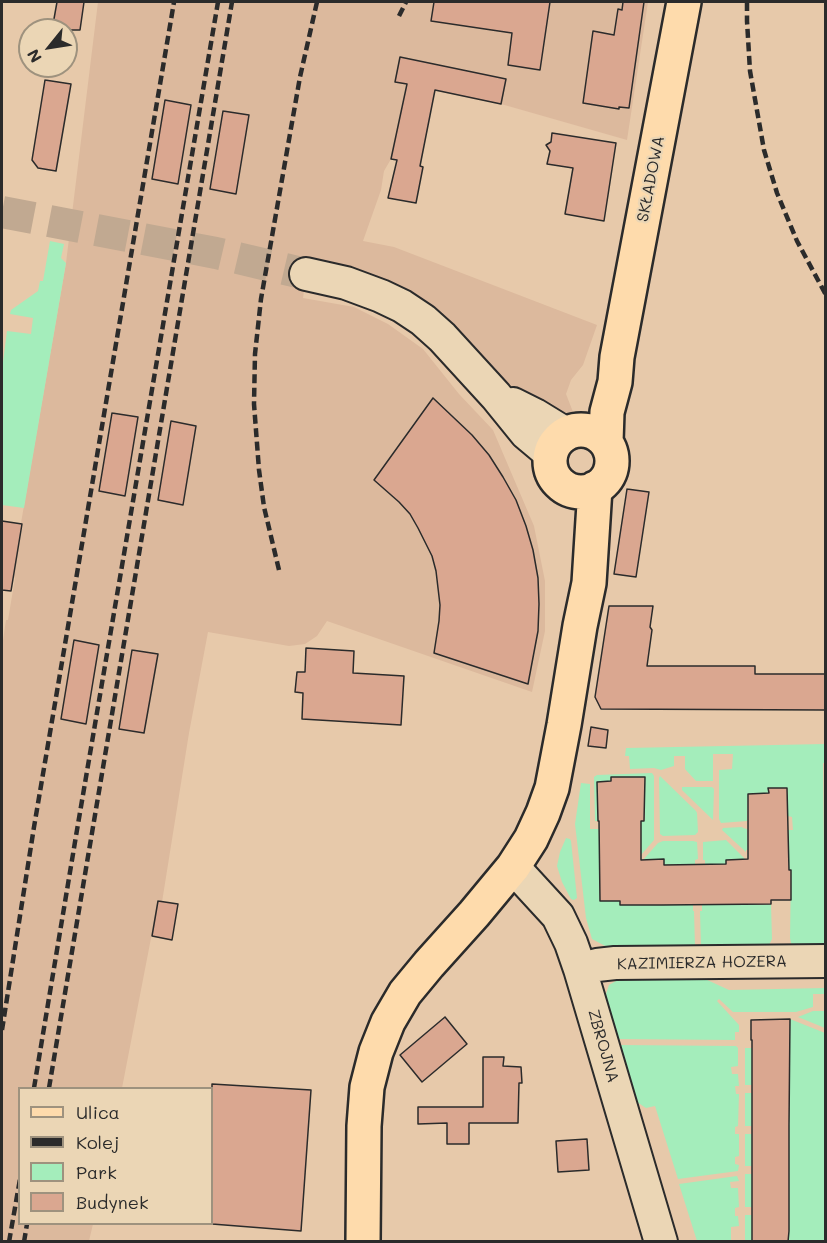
<!DOCTYPE html>
<html>
<head>
<meta charset="utf-8">
<style>
	body { margin:0 }
	#map { position:relative; width:827px; height:1243px; overflow:hidden; background:#e7c9aa; font-family:Mali,sans-serif }
	canvas { display:block }
	.frame { position:absolute; inset:0; border:3px solid #2b2b2b; pointer-events:none }
	.legend { position:absolute; left:18px; top:1087px; width:195px; height:138px; box-sizing:border-box; background:#ebd6b5; border:2px solid #9e927e; margin:0; padding:8px 10px; list-style:none; font-size:18px; color:#2b2b2b }
	.legend li { display:flex; align-items:center; gap:12px; height:30px }
	.legend b { width:30px; border:2px solid #9e927e }
	.north { position:absolute; left:18px; top:18px; width:60px; height:60px; box-sizing:border-box; background:#ebd6b5; border:2px solid #9e927e; border-radius:50%; rotate:240deg; font-size:16px; font-weight:700; line-height:24px; text-align:center; color:#2b2b2b }
	.north::after { content:''; display:block; margin:auto; width:21px; height:27px; background:#2b2b2b; clip-path:polygon(50% 0,100% 100%,50% 72%,0 100%) }
</style>
</head>
<body>
<div id="map">
<canvas width="827" height="1243"></canvas>
<div class="frame"></div>
<ul class="legend">
<li><b style="height:8px;background:#fedbac"></b>Ulica</li>
<li><b style="height:8px;background:#2b2b2b"></b>Kolej</li>
<li><b style="height:16px;background:#a4edbb"></b>Park</li>
<li><b style="height:16px;background:#daa790"></b>Budynek</li>
</ul>
<div class="north">N</div>
</div>
<script>
const ctx = document.querySelector('canvas').getContext('2d');
ctx.lineJoin = 'round';
function fillPath(path, color) {
  ctx.fillStyle = color;
  ctx.fill(path, 'evenodd');
}
function toPath(rows) {
  const path = new Path2D();
  for (const r of rows) {
    if (r.length === 3) {
      path.moveTo(r[0] + r[2], r[1]);
      path.arc(r[0], r[1], r[2], 0, 2 * Math.PI);
      continue;
    }
    path.moveTo(r[0], r[1]);
    for (let i = 2; i < r.length; i += 2) path.lineTo(r[i], r[i + 1]);
  }
  return path;
}
function trace(path, color, width, dash) {
  ctx.strokeStyle = color;
  ctx.lineWidth = width;
  ctx.lineCap = dash ? 'butt' : 'round';
  ctx.setLineDash(dash || []);
  ctx.stroke(path);
}
function label(font, color, halo, rows, align = 'center') {
  ctx.font = font + ' Mali,sans-serif';
  ctx.lineWidth = 4.5;
  ctx.setLineDash([]);
  ctx.textBaseline = 'middle';
  ctx.strokeStyle = halo;
  ctx.fillStyle = color;
  for (const [text, x, y, turn = 0] of rows) {
    ctx.save();
    ctx.translate(x, y);
    ctx.rotate((+turn || 0) * Math.PI / 180);
    ctx.textAlign = isNaN(turn) ? turn : align;
    if (halo) ctx.strokeText(text, 0, 0);
    ctx.fillText(text, 0, 0);
    ctx.restore();
  }
}
const built = toPath([
	[98,2,648,2,627,140,501,104,406,85,391,159,384,171,381,190,363,241,394,247,597,325,583,365,571,380,566,394,573,412,550,413,510,385,484,361,308,261,303,298,354,307,388,324,423,349,459,394,493,430,534,526,545,581,545,631,532,692,327,621,317,636,305,644,289,646,208,632,189,733,162,902,158,902,122,1088,20,1088,20,1224,93,1224,89,1241,2,1242,2,647,6,620,8,620,15,578,13,577,23,524,21,523,66,263]
]);
const green = toPath([
	[50,241,64,244,61,258,66,263,24,508,2,505,2,370,7,331,31,334,33,318,10,314,11,310,38,291,40,281,43,281],
	[602,598,594,653,582,729,581,725,588,651],
	[825,744,825,763,823,763,825,952,795,947,791,943,790,938,791,870,789,870,788,830,793,830,792,817,788,816,787,788,769,788,769,793,748,794,747,821,721,823,719,819,719,770,732,769,733,754,713,754,713,781,696,781,685,769,685,756,674,756,674,766,661,770,654,768,630,769,629,756,625,756,626,748],
	[652,773,654,776,654,840,641,855,641,821,645,820,645,807,641,807,641,792,645,791,645,777,611,777,611,781,597,782,598,821,595,821,594,777,597,775],
	[660,776,696,811,697,813,698,832,695,835,663,836,660,834,659,778],
	[581,783,590,784,590,829,599,829,600,900,620,901,621,905,634,905,635,901,662,905,693,905,693,911,694,911,695,947,609,948,592,939,586,918,575,824],
	[682,787,712,787,714,789,713,820,684,792,682,790],
	[742,827,743,828,747,829,748,850,746,850,746,852,722,830,723,828],
	[566,838,570,839,571,841,577,898,574,900,571,899,562,882,557,866,560,852],
	[726,840,745,859,726,860,726,864,705,864,705,860,703,860,703,842],
	[663,841,693,841,697,842,698,859,695,860,695,864,664,865,664,859,643,860,658,843],
	[757,900,757,905,771,904,772,939,768,947,701,947,700,911,702,911,702,905,740,904],
	[692,973,729,990,825,988,825,994,813,994,813,1007,796,1012,733,1012,719,999,717,1001,739,1025,739,1032,735,1032,735,1040,617,1039,604,1000,609,985,621,978],
	[813,1011,825,1011,825,1028,798,1017],
	[790,1019,825,1033,825,1241,788,1241,789,1231,788,1125],
	[619,1045,736,1046,738,1048,738,1066,731,1067,732,1074,738,1074,739,1086,735,1086,736,1094,739,1094,738,1126,735,1127,735,1134,739,1134,739,1156,735,1157,735,1164,739,1165,738,1171,678,1179,655,1106,646,1108,634,1100],
	[745,1048,752,1048,752,1085,745,1085],
	[745,1093,752,1093,752,1126,745,1126],
	[745,1134,752,1134,752,1166,745,1166],
	[745,1174,752,1174,752,1207,745,1207],
	[737,1176,739,1181,730,1182,731,1188,738,1188,739,1207,735,1208,735,1216,738,1216,739,1226,731,1227,731,1241,738,1241,697,1241,679,1184],
	[745,1215,752,1215,752,1241,745,1241]
]);
const building = toPath([
	[57,2,84,2,80,30,52,30,57,2],
	[434,2,550,2,540,70,508,65,512,33,431,21,434,2],
	[623,2,644,2,629,108,619,107,619,109,583,103,593,31,614,35,618,9,622,10,623,2],
	[400,57,506,79,501,104,435,90,420,166,423,167,416,203,388,198,397,160,391,159,407,84,395,82,400,57],
	[45,80,71,84,56,171,38,168,32,160,45,80],
	[165,100,191,105,178,184,152,179,165,100],
	[223,111,249,115,236,194,210,189,223,111],
	[552,133,616,143,604,221,565,214,573,168,547,164,550,151,546,145,551,142,552,133],
	[433,398,472,435,489,455,503,477,516,500,526,526,533,550,538,578,539,604,538,631,528,684,434,653,439,621,440,605,436,571,432,556,418,528,410,514,399,502,374,480,433,398],
	[112,413,138,417,125,496,99,491,112,413],
	[171,421,196,426,183,505,158,500,171,421],
	[627,489,649,492,636,577,614,574,627,489],
	[2,521,22,524,11,591,2,590,2,521],
	[609,606,653,606,650,627,652,630,647,666,755,666,755,674,825,674,825,710,601,709,595,697,609,606],
	[74,640,99,645,86,724,61,719,74,640],
	[306,648,354,651,353,673,404,676,401,725,302,719,303,693,295,692,297,672,305,672,306,648],
	[132,650,158,654,144,733,119,729,132,650],
	[591,727,608,730,606,748,588,746,591,727],
	[611,777,645,777,644,821,641,821,641,860,664,859,664,865,726,864,726,860,748,859,748,794,769,793,768,788,787,788,789,870,791,870,791,900,771,900,771,904,662,905,620,905,620,901,600,901,599,821,598,821,597,782,611,781,611,777],
	[158,901,178,904,172,940,152,936,158,901],
	[445,1017,467,1044,422,1082,400,1055,445,1017],
	[790,1019,789,1125,789,1231,788,1242,752,1242,752,1040,751,1040,751,1020,790,1019],
	[483,1057,504,1057,503,1066,521,1067,522,1083,519,1083,518,1123,469,1123,469,1144,447,1144,447,1123,418,1124,418,1107,483,1107,483,1057],
	[212,1084,311,1090,301,1231,212,1224,212,1084],
	[587,1139,589,1170,558,1172,556,1141,587,1139]
]);
const minorTunnel = toPath([
	[2,212,216,253,306,274]
]);
const minor = toPath([
	[306,274,346,283,381,296,402,306,423,320,442,337,496,396,526,433,551,454],
	[513,404,535,415,566,434],
	[513,867,558,916,571,943,580,969,661,1242],
	[580,969,597,965,615,963,826,961]
]);
const major = toPath([
	[581,461,31],
	[606,442,607,412,615,382,617,357,684,2],
	[363,1242,364,1126,367,1087,376,1052,388,1022,405,993,429,964,474,914,513,867,531,839,543,813,552,788,564,725,580,626,589,583,595,488]
]);
const rail = toPath([
	[747,2,747,21,750,71,764,150,777,193,797,241,826,295],
	[399,16,406,2],
	[279,570,264,507,259,470,254,404,255,354,261,299,300,77,317,2],
	[2,1030,34,827,174,2],
	[34,1088,77,830,218,2],
	[49,1088,232,2],
	[9,1242,20,1179],
	[24,1242,27,1224]
]);
const streetNames = [
	["SKŁADOWA",651,179,-79],
	["KAZIMIERZA HOZERA",702,963,-1],
	["ZBROJNA",603,1046,74]
];
fillPath(built, '#dcb99d');
fillPath(green, '#a4edbb');
fillPath(building, '#daa790');
trace(building, '#2b2b2b', 1.5);
trace(minorTunnel, '#c1a991', 32, [32, 16]);
trace(minor, '#2b2b2b', 36);
trace(major, '#2b2b2b', 38);
trace(minor, '#ebd6b5', 32);
trace(major, '#fedbac', 33);
trace(rail, '#2b2b2b', 4.5, [9, 4.5]);
label('16px', '#2b2b2b', '#ebd6b5', streetNames);
</script>
</body>
</html>
